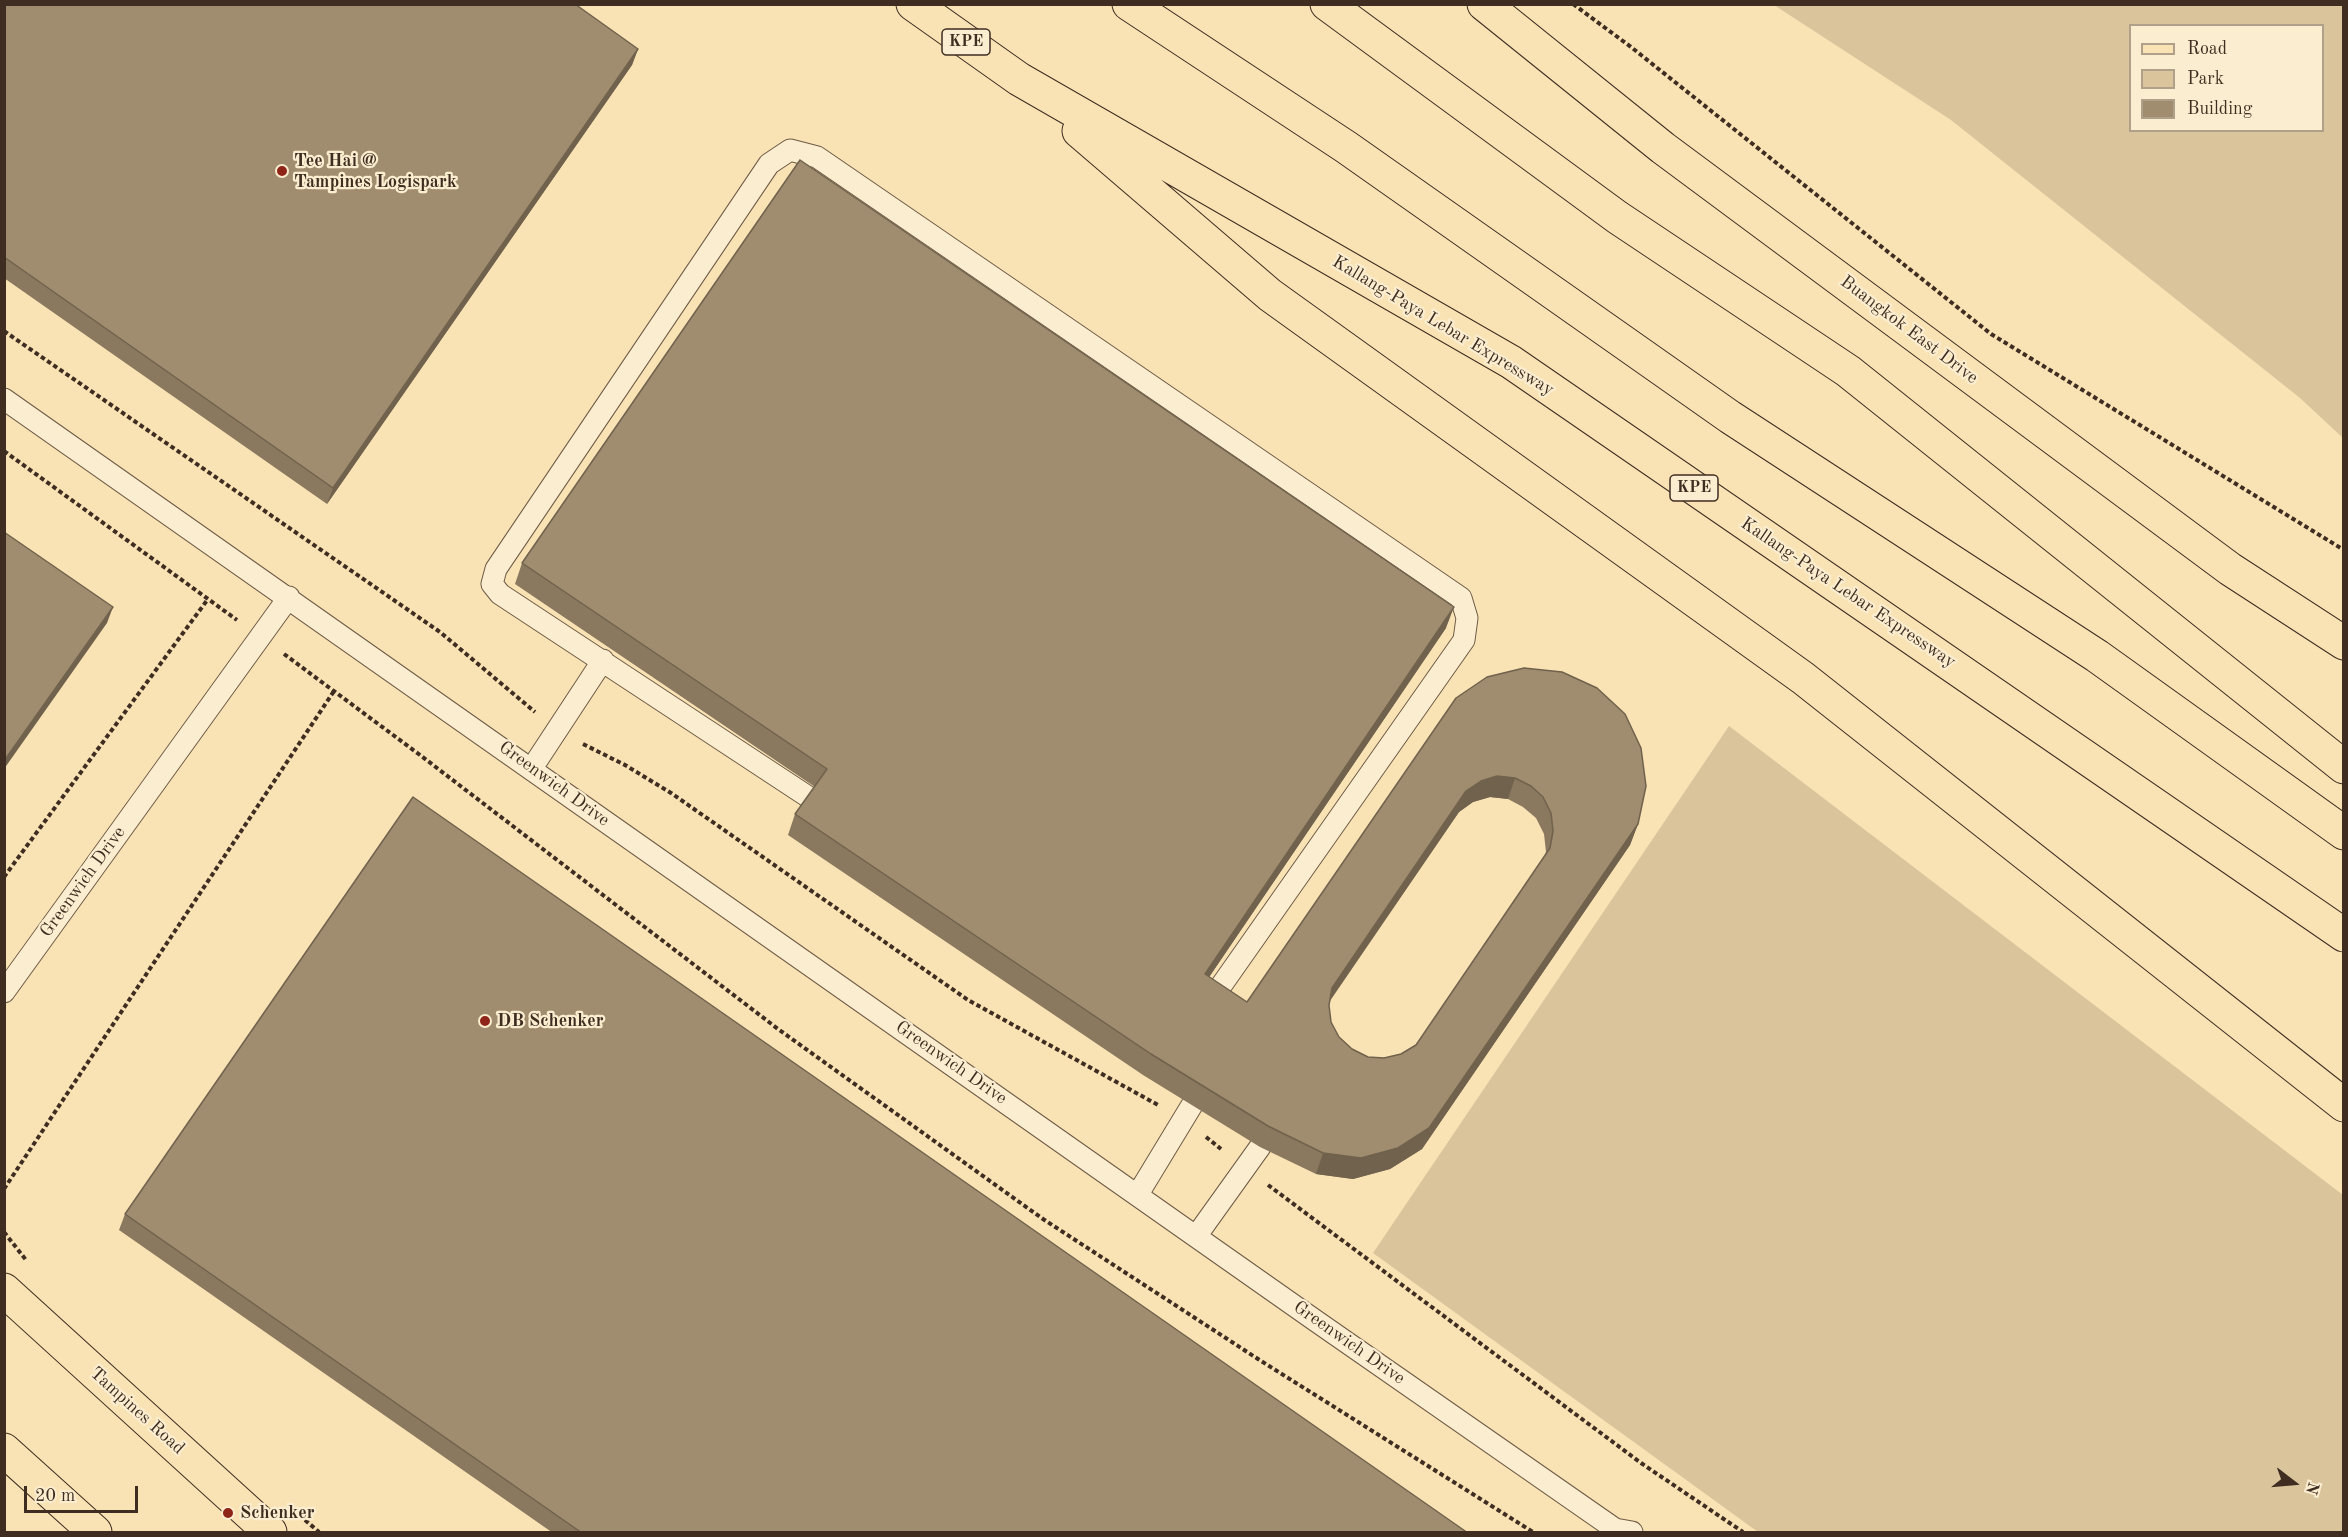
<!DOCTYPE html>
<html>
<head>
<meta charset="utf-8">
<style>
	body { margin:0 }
	#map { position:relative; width:2348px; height:1537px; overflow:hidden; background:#f9e3b5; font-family:"Old Standard TT",serif }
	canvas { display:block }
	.frame { position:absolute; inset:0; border:6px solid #3f2d21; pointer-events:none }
	.legend { position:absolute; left:2129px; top:24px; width:195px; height:108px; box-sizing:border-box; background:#fbedcf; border:2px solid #b0a089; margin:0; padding:8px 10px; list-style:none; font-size:18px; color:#3f2d21 }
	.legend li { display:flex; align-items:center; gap:12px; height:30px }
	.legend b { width:30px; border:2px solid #b0a089 }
	.north { position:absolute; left:2264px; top:1453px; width:60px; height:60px; -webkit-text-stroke:4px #fbedcf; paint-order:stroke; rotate:106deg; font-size:16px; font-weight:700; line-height:24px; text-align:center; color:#3f2d21 }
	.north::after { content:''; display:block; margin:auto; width:21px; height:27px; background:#3f2d21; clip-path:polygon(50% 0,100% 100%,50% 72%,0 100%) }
	.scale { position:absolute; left:24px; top:1486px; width:114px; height:27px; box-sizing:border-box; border:3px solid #3f2d21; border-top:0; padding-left:8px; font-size:18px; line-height:21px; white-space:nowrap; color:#3f2d21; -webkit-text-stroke:4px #fbedcf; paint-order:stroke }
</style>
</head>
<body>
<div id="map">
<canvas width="2348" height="1537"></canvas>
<div class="frame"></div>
<ul class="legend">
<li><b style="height:8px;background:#f9e3b5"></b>Road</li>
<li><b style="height:16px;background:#d9c49c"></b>Park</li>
<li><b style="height:16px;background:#a08c6e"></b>Building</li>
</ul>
<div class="north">N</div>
<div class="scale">20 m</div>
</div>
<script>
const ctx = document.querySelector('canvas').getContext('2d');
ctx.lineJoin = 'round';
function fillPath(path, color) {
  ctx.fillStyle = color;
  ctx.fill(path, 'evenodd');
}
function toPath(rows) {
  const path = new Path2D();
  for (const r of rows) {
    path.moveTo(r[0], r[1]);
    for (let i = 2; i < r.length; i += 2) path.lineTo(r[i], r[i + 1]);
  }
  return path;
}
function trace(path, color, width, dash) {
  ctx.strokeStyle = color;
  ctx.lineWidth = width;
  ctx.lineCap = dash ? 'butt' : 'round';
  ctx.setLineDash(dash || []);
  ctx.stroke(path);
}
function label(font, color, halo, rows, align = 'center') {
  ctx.font = font + ' "Old Standard TT",serif';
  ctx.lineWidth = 4.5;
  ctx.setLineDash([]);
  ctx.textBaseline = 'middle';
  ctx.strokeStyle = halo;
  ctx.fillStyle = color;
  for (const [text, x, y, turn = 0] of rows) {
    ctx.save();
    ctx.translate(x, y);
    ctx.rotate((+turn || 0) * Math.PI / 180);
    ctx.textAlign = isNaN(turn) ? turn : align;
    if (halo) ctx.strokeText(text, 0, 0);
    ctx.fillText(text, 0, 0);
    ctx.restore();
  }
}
const green = toPath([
	[1774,5,2343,5,2343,438,2300,398,1951,120],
	[2130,26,2322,26,2322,130,2130,130],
	[1729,726,2343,1195,2343,1532,1758,1532,1373,1253]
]);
const path = toPath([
	[1573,4,1631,47,1991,334,2344,550],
	[4,331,440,632,535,712],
	[4,451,237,620],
	[284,654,420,755,778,1029,1043,1219,1258,1359,1533,1532],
	[583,744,625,765,671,793,968,1000,1158,1105],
	[4,877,208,599],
	[1206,1137,1221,1149],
	[1268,1185,1641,1463,1743,1532],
	[4,1189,334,691],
	[4,1232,26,1260],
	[305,1520,319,1532]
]);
const lane = toPath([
	[4,399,1316,1321,1615,1529,1632,1532],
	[532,768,603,660],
	[813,800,500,594,492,584,496,569,769,164,790,150,817,157,1461,598,1467,618,1464,640,1209,1003],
	[4,992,289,597],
	[1138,1194,1192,1105],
	[1197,1235,1260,1147]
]);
const primary = toPath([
	[1484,4,1663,148,2230,569,2344,643],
	[4,1290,270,1532],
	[4,1450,95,1532]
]);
const highway = toPath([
	[913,4,1019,79,1511,362,2344,935],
	[1129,4,1346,147,1730,417,2097,656,2344,833],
	[1327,4,1617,217,1848,371,2344,767],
	[1079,131,1270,295,1803,678,2344,1105]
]);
const wall = toPath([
	[4,4,638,49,632,65,327,504,4,278],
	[522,563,1446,628,1209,977,1247,1002,1456,698,1638,824,1630,845,1422,1149,1390,1169,1353,1179,1316,1174,1260,1147,1143,1075,788,835,795,814,815,787,515,584],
	[1490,797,1508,799,1523,807,1536,818,1544,834,1546,852,1545,855,1416,1045,1401,1054,1384,1058,1368,1057,1352,1049,1339,1037,1331,1022,1329,1005,1330,1001,1459,812,1473,802],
	[125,1214,1468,1533,553,1533,119,1230]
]);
const shadedWall = toPath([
	[638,49,632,65,327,504,333,488],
	[113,607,107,623,4,769,4,761],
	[1454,607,1446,628,1197,995,1205,974],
	[1497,776,1515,778,1508,799,1490,797,1473,802,1459,812,1324,1009,1332,988,1466,791,1481,781],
	[1638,824,1630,845,1422,1149,1390,1169,1353,1179,1316,1174,1323,1153]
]);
const building = toPath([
	[4,4,575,4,638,49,333,488,4,257,4,4],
	[800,160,1454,607,1205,974,1247,1002,1456,698,1487,677,1524,668,1562,672,1597,688,1625,714,1641,748,1646,786,1638,824,1429,1128,1398,1148,1361,1158,1323,1153,1268,1126,1151,1054,795,814,827,769,522,563,800,160],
	[1497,776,1515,778,1531,786,1543,797,1551,813,1553,831,1550,848,1416,1045,1401,1054,1384,1058,1368,1057,1352,1049,1339,1037,1331,1022,1329,1005,1332,988,1466,791,1481,781,1497,776],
	[4,532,113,607,4,761,4,532],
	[413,797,1468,1533,582,1533,125,1214,413,797]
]);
const markers = [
	[282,171,6,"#8f2418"],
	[485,1021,6,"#8f2418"],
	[228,1513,6,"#8f2418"]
];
const shields = [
	[966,42,48],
	[1694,488,48]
];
const shieldNames = [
	["KPE",966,42],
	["KPE",1694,488]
];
const poiNames = [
	["Tee Hai @",294,161],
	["Tampines Logispark",294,182],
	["DB Schenker",497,1021],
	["Schenker",240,1513]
];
const streetNames = [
	["Kallang-Paya Lebar Expressway",1443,326,31],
	["Buangkok East Drive",1909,330,37],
	["Kallang-Paya Lebar Expressway",1848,593,34],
	["Greenwich Drive",554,784,36],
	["Greenwich Drive",83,882,-54],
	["Greenwich Drive",951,1063,35],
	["Greenwich Drive",1349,1343,35],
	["Tampines Road",137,1411,42]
];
fillPath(green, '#d9c49c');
trace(lane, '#6e5a46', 23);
trace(primary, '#3f2d21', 35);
trace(highway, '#3f2d21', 35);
trace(path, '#3f2d21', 4, [4.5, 3]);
trace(lane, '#fbedcf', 21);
trace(primary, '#f9e3b5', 33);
trace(highway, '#f9e3b5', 33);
fillPath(wall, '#8a785f');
fillPath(shadedWall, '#70624d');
fillPath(building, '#a08c6e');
trace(building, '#70624d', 1.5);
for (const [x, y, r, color] of markers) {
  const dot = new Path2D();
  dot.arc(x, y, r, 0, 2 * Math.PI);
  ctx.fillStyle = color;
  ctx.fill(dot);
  trace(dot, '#fbedcf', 2);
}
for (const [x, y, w] of shields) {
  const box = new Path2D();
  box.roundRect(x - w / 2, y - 13, w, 26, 4.5);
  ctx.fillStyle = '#fbedcf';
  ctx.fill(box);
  trace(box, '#3f2d21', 1.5);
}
label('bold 16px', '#3f2d21', null, shieldNames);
label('bold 18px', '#3f2d21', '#fbedcf', poiNames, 'left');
label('18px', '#3f2d21', '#fbedcf', streetNames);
</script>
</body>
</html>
